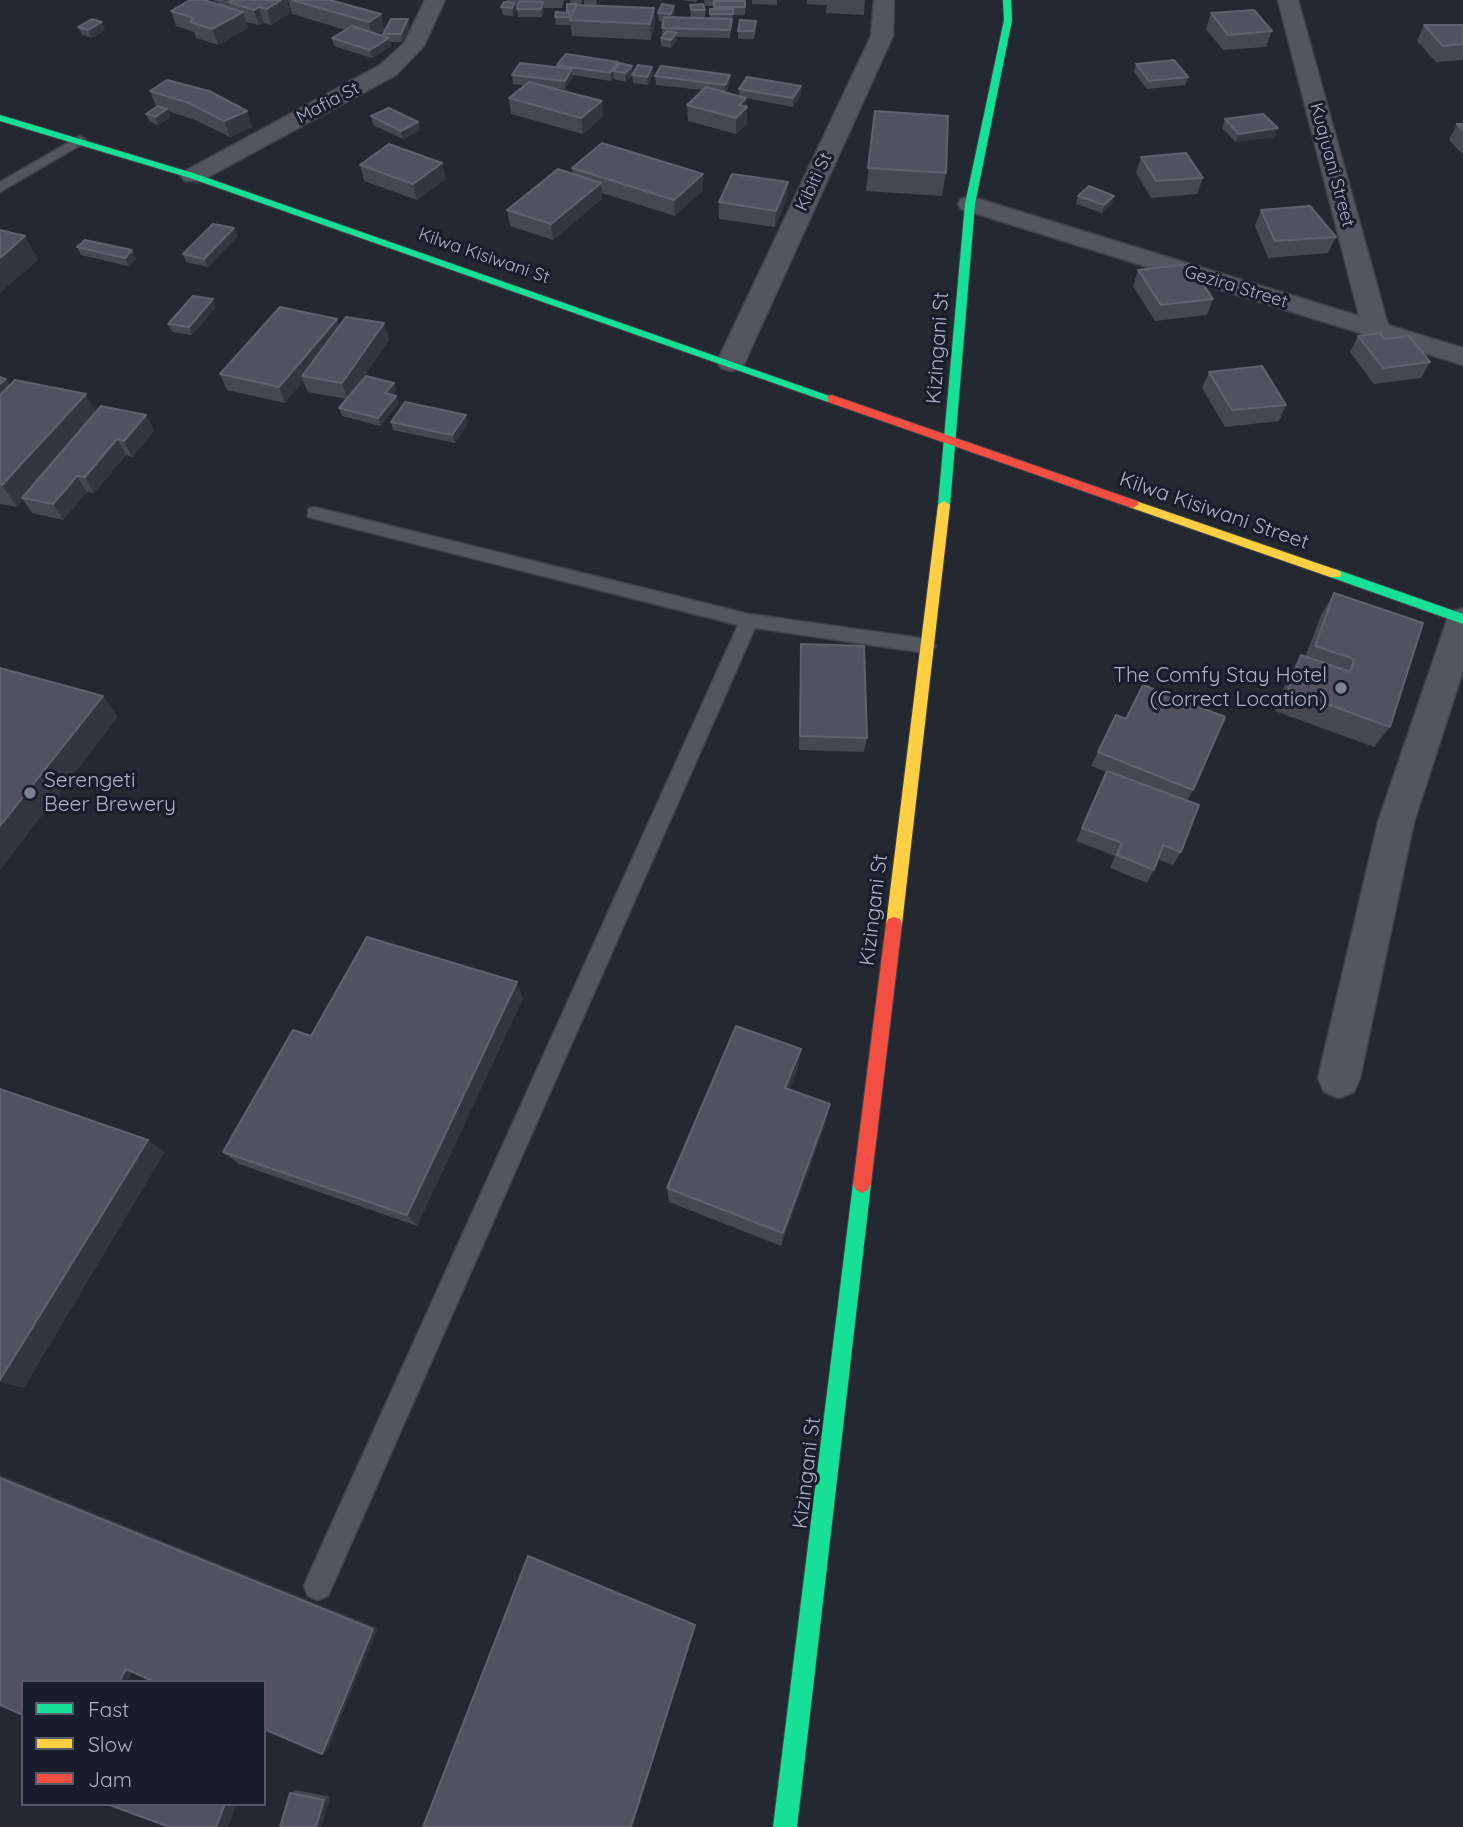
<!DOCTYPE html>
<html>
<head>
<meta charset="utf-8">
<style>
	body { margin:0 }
	#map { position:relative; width:1463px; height:1827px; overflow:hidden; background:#242830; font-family:Quicksand,sans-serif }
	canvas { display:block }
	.legend { position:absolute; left:21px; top:1680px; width:245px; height:126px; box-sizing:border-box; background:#181d2a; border:2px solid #535967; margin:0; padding:9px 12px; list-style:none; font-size:21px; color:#acb2c3 }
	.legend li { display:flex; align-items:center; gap:14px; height:35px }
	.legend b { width:35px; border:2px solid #535967 }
</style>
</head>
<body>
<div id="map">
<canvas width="1463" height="1827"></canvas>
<ul class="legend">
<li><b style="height:9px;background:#16e098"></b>Fast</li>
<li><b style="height:9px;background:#ffcf43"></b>Slow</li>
<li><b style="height:9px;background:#f24e42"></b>Jam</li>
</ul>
</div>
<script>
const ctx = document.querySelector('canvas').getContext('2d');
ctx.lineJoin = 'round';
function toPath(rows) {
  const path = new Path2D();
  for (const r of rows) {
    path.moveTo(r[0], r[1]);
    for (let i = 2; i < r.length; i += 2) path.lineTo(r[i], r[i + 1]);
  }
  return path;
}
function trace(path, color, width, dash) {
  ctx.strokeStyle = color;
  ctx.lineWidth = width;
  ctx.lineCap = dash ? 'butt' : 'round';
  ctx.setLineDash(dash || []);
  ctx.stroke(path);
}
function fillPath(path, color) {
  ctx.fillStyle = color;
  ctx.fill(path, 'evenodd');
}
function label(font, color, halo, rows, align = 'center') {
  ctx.font = font + ' Quicksand,sans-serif';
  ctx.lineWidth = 6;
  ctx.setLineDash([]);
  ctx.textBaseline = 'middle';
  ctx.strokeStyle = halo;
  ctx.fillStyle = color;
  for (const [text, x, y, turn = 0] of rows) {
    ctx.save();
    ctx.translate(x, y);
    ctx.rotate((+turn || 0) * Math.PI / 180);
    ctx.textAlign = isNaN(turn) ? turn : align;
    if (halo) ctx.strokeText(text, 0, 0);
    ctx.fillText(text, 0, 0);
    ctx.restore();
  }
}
const lane = toPath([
	[80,136,86,140,84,143,0,192,0,182,80,136],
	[314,507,749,614,927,639,936,646,927,653,755,628,328,1596,318,1600,308,1596,304,1586,308,1576,738,625,308,517,308,509,314,507]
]);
const street = toPath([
	[425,0,445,0,424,46,396,75,201,181,185,181,181,176,185,171,380,65,404,43,425,0],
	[874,0,894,0,893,36,745,362,741,368,731,371,721,368,717,362,871,36,874,0],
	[1278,0,1298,0,1388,325,1463,348,1463,365,961,209,958,204,961,199,970,197,979,199,1359,316,1278,0],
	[1463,608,1463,671,1414,822,1360,1078,1354,1092,1339,1098,1324,1092,1318,1078,1378,822,1447,620,1451,612,1463,608]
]);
const fast = toPath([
	[1003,0,1011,0,1012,20,975,204,950,505,944,509,938,505,965,204,1004,20,1003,0],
	[0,115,196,174,838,399,836,402,828,402,190,178,0,121,0,115],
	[1335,569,1463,614,1463,624,1330,577,1329,574,1335,569],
	[862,1175,868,1178,871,1184,797,1827,773,1827,853,1184,856,1178,862,1175]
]);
const slow = toPath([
	[1133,500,1340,571,1341,574,1340,577,1330,577,1129,507,1129,501,1133,500],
	[944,501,950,505,902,924,900,929,894,931,888,929,886,924,938,505,944,501]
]);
const jam = toPath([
	[832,395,1137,501,1139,504,1133,508,1129,507,828,402,828,396,832,395],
	[894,917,900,919,902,924,871,1184,868,1190,862,1193,856,1190,853,1184,886,924,888,919,894,917]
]);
const wall = toPath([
	[212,0,287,0,290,13,271,25,264,23,259,25,246,22,248,28,218,45,196,38,194,32,176,26,171,11,219,5,218,2],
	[288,0,330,0,381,14,384,30,377,34,384,36,383,34,408,19,409,27,402,42,390,42,391,46,372,58,334,46,332,38,346,30,292,14],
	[506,0,518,0,517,6,515,6,516,11,513,16,503,15,501,7,507,2],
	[522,0,564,0,562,8,544,8,542,17,518,17,517,9,522,2],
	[570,0,582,0,581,5,584,5,584,0,597,0,596,6,654,8,655,24,651,40,572,36,570,23,570,25,556,25,555,17,568,13,567,4,571,4],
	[681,0,697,0,696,2],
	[704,0,745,1,745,15,733,15,730,38,677,37,677,41,671,48,661,46,661,38,662,36,663,22,659,21,658,13,675,14,673,17,691,17,690,5,705,10,705,18,710,18,710,9,714,9,714,6,705,6],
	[752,0,777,0,777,5,752,4],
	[807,0,865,0,864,15,826,13,827,5,807,4],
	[1211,13,1272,31,1266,47,1223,50,1206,29],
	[1424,25,1463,25,1463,60,1436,62,1417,41],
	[78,27,105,30,92,38,82,35],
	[756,29,754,39,738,39,738,31],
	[618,62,618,65,632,66,626,82,614,79,614,77,611,81,573,75,565,89,552,88,603,117,583,134,511,114,509,98,525,85,513,84,512,75,557,67,557,65],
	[1136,64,1188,77,1185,85,1147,89,1134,72],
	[652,67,653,75,648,85,633,83,632,75],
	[655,76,730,83,726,92,739,96,739,89,801,86,801,95,793,107,746,98,747,123,736,134,688,121,687,105,703,90,656,85],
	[167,80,252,127,230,137,195,120,168,111,170,117,158,125,150,122,146,114,156,107,150,91],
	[875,111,946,173,942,196,866,191],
	[371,116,418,122,420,130,403,139,373,125],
	[1225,119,1274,137,1236,142,1222,128],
	[1457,124,1463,124,1463,155,1449,140],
	[1141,157,1203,178,1197,194,1151,198,1136,173],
	[442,163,446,179,417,200,364,181,360,165],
	[572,168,703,190,675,216,602,193,602,199,553,240,510,226,507,210,573,174],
	[788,182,787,198,775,227,719,219,719,202],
	[1078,196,1112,204,1102,213,1076,204],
	[1261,210,1336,237,1328,253,1268,258,1255,226],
	[238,236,208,267,186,262,183,254],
	[77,247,132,250,136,259,128,266,81,255],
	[1138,270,1213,299,1207,315,1155,321,1133,286],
	[216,307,192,335,172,332,168,324],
	[337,319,339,326,384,323,389,340,351,394,394,383,396,391,393,395,396,396,399,404,380,426,342,416,339,408,347,399,308,392,303,381,285,403,227,390,220,374],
	[1358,336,1384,339,1430,362,1421,378,1374,384,1350,352],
	[1209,372,1286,405,1279,421,1225,427,1202,388],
	[0,377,6,379,10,385,96,412,146,415,154,431,132,457,126,455,94,493,87,492,63,520,32,513,23,500,17,507,0,504],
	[391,422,468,423,455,443,393,430],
	[1334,593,1390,727,1374,747,1275,711,1288,677,1301,655,1305,657,1321,615],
	[801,644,867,738,864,752,799,750],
	[1098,752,1193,790,1187,801,1181,852,1173,865,1158,859,1154,870,1147,883,1110,868,1115,856,1076,841,1107,772,1091,766],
	[523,998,417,1226,239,1164,223,1152,311,1036],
	[798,1068,789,1090,826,1122,781,1246,669,1202,667,1188],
	[296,1790,330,1797,321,1827,280,1827,290,1793]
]);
const shadedWall = toPath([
	[281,0,287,0,290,13,271,25,267,9],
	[543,2,544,10,542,17,541,9],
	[514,3,516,11,513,16,512,8],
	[674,6,675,14,671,22,671,14],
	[259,7,264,23,259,25,254,10],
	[654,8,655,24,651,40,650,24],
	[243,12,248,28,218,45,212,29],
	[381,14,384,30,372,37,369,22],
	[408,19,409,27,402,42,401,34],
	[102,22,105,30,92,38,88,30],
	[677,33,677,41,671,48,671,40],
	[389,38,391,46,372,58,370,50],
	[618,62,619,70,613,71,614,77,611,81,610,73],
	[632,66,633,74,626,82,625,73],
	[652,67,653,75,648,85,647,77],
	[572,69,573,77,565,89,565,81],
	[730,75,730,83,725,93,725,85],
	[801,86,801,95,793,107,793,98],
	[746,98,747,123,736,134,736,118,739,105],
	[602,101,603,117,583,134,581,118],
	[167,109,170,117,158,125,155,117],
	[247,111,252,127,230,137,224,121],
	[418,122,420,130,403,139,401,131],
	[1278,128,1274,137,1236,142,1239,134],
	[442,163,446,179,417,200,413,184],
	[703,174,703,190,675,216,674,200],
	[788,182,787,198,775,227,776,211],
	[601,183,602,199,553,240,551,224],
	[1114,196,1112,204,1102,213,1104,205],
	[234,228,238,236,208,267,204,259],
	[25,236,38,260,0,293,0,258],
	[132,250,136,259,128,266,125,258],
	[213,299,216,307,192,335,189,327],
	[337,319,342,335,302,376,303,381,285,403,279,387],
	[384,323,389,340,347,399,342,383],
	[6,379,20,402,0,423,0,384],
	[394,383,396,391,388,401,385,393],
	[86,394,99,417,22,498,23,500,17,507,2,485],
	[396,396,399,404,380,426,378,418],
	[146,415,154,431,132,457,124,441],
	[466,415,468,423,455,443,452,435],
	[117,439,126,455,94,493,85,477],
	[77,476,87,492,63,520,53,504],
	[103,696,118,717,0,870,0,826],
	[517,982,523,998,417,1226,407,1215],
	[801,1049,798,1068,783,1106,785,1088],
	[830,1104,826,1122,781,1246,783,1233],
	[148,1140,165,1152,24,1388,0,1382],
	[0,1475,378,1628,327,1751,322,1754,0,1478],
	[528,1556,531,1556,696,1625,631,1827],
	[134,1668,127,1682,119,1682,126,1669],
	[330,1797,321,1827,316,1827,324,1800],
	[225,1804,237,1804,228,1827,216,1827]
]);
const building = toPath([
	[190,0,204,0,243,12,212,29,190,22,194,18,171,11,190,0],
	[233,0,281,0,267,9,259,7,254,10,229,2,233,0],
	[292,0,330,0,381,14,369,22,292,0],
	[519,1,543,2,541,9,517,9,519,1],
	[714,1,745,1,745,7,714,7,714,1],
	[504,2,514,3,512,8,501,7,504,2],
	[567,4,577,4,577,5,574,11,567,11,567,4],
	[662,4,674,6,671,14,658,13,662,4],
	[703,4,705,10,691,10,690,5,703,4],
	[576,5,654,8,650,24,570,20,576,5],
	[710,9,733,9,733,14,710,14,710,9],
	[1254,10,1272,31,1228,35,1211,13,1254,10],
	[556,12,570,13,569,17,555,17,556,12],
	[664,17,732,19,730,30,662,28,664,17],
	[92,19,102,22,88,30,78,27,92,19],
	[391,19,408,19,401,34,383,34,391,19],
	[740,20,756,21,754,31,738,31,740,20],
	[1424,25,1463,25,1463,44,1443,46,1424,25],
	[352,26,389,38,370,50,332,38,352,26],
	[667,31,677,33,671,40,661,38,667,31],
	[566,54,618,62,610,73,557,65,566,54],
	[1174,60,1188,77,1149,81,1136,64,1174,60],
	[520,63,572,69,565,81,512,75,520,63],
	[620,63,632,66,625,73,613,71,620,63],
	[638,65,652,67,647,77,632,75,638,65],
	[661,66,730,75,725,85,655,76,661,66],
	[747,77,801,86,793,98,739,89,747,77],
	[167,80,209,91,247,111,224,121,189,103,150,91,167,80],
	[529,82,602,101,581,118,509,98,529,82],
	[706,87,746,98,739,105,747,107,736,118,687,105,706,87],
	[158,106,167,109,155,117,146,114,158,106],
	[389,108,418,122,401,131,371,116,389,108],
	[875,111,948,116,946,173,868,168,875,111],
	[1263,114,1278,128,1239,134,1225,119,1263,114],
	[1457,124,1463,124,1463,130,1457,124],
	[602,143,703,174,674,200,572,168,602,143],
	[389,144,442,163,413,184,360,165,389,144],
	[1186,153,1203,178,1156,181,1141,157,1186,153],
	[558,169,601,183,551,224,507,210,558,169],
	[732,174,788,182,776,211,719,202,732,174],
	[1089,186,1114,196,1104,205,1078,196,1089,186],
	[1310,206,1336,237,1275,241,1261,210,1310,206],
	[213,224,234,228,204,259,183,254,213,224],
	[0,230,25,236,0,258,0,230],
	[85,240,132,250,125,258,77,247,85,240],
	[1190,264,1213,299,1161,305,1138,270,1190,264],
	[193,296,213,299,189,327,168,324,193,296],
	[280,307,337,319,279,387,220,374,280,307],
	[346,317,384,323,342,383,302,376,346,317],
	[1380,333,1384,339,1409,336,1430,362,1383,368,1358,336,1380,333],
	[1262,366,1286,405,1232,410,1209,372,1262,366],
	[366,376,394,383,385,393,396,396,378,418,339,408,366,376],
	[0,377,6,379,0,384,0,377],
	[15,380,86,394,2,485,0,484,0,395,15,380],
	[405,402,466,415,452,435,391,422,405,402],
	[101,406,146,415,124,441,117,439,85,477,77,476,53,504,22,498,101,406],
	[1334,593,1423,623,1390,727,1288,690,1301,655,1350,672,1354,659,1315,646,1334,593],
	[801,644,864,646,867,738,800,736,801,644],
	[0,668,103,696,0,826,0,668],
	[1143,685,1225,717,1193,790,1098,752,1116,715,1126,719,1143,685],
	[1107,771,1199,805,1181,852,1163,845,1154,870,1117,855,1122,843,1082,828,1107,771],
	[367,937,517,982,407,1215,223,1152,293,1030,311,1036,367,937],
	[736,1026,801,1049,785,1088,830,1104,783,1233,667,1188,736,1026],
	[0,1089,148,1140,0,1380,0,1089],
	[0,1478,373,1629,322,1754,264,1729,264,1682,155,1682,126,1669,119,1682,23,1682,23,1715,0,1705,0,1478],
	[528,1556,695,1625,631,1827,423,1827,528,1556],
	[290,1793,324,1800,316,1827,280,1827,290,1793],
	[107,1804,225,1804,216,1827,169,1827,107,1804]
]);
const markers = [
	[1341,688,7,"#7c8290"],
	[30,793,7,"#7c8290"]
];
const farStreetnames = [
	["Mafia St",328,103,-28],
	["Kuajuani Street",1332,165,75],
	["Kibiti St",814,182,-65],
	["Kilwa Kisiwani St",484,256,19],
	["Gezira Street",1236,287,17]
];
const streetNames = [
	["Kizingani St",938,348,-86],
	["Kilwa Kisiwani Street",1214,511,19],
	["Kizingani St",874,910,-83],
	["Kizingani St",807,1473,-83]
];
const poiNames = [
	["The Comfy Stay Hotel",1327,676],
	["(Correct Location)",1327,700],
	["Serengeti",44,781,"left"],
	["Beer Brewery",44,805,"left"]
];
trace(lane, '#404249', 3);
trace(street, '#404249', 3);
trace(fast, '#404249', 2);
trace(slow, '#404249', 2);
trace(jam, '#404249', 2);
fillPath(lane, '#53565e');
fillPath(street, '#53565e');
fillPath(fast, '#16e098');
fillPath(slow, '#ffcf43');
fillPath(jam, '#f24e42');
fillPath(wall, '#454851');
fillPath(shadedWall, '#33363e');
fillPath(building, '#50535d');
trace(building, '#5e626d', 2);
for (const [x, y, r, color] of markers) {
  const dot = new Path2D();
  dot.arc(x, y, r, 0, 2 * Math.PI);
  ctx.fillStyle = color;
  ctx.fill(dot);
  trace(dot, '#181d2a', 2.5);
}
label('18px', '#acb2c3', '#181d2a', farStreetnames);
label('21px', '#acb2c3', '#181d2a', streetNames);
label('21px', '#acb2c3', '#181d2a', poiNames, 'right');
</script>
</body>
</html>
